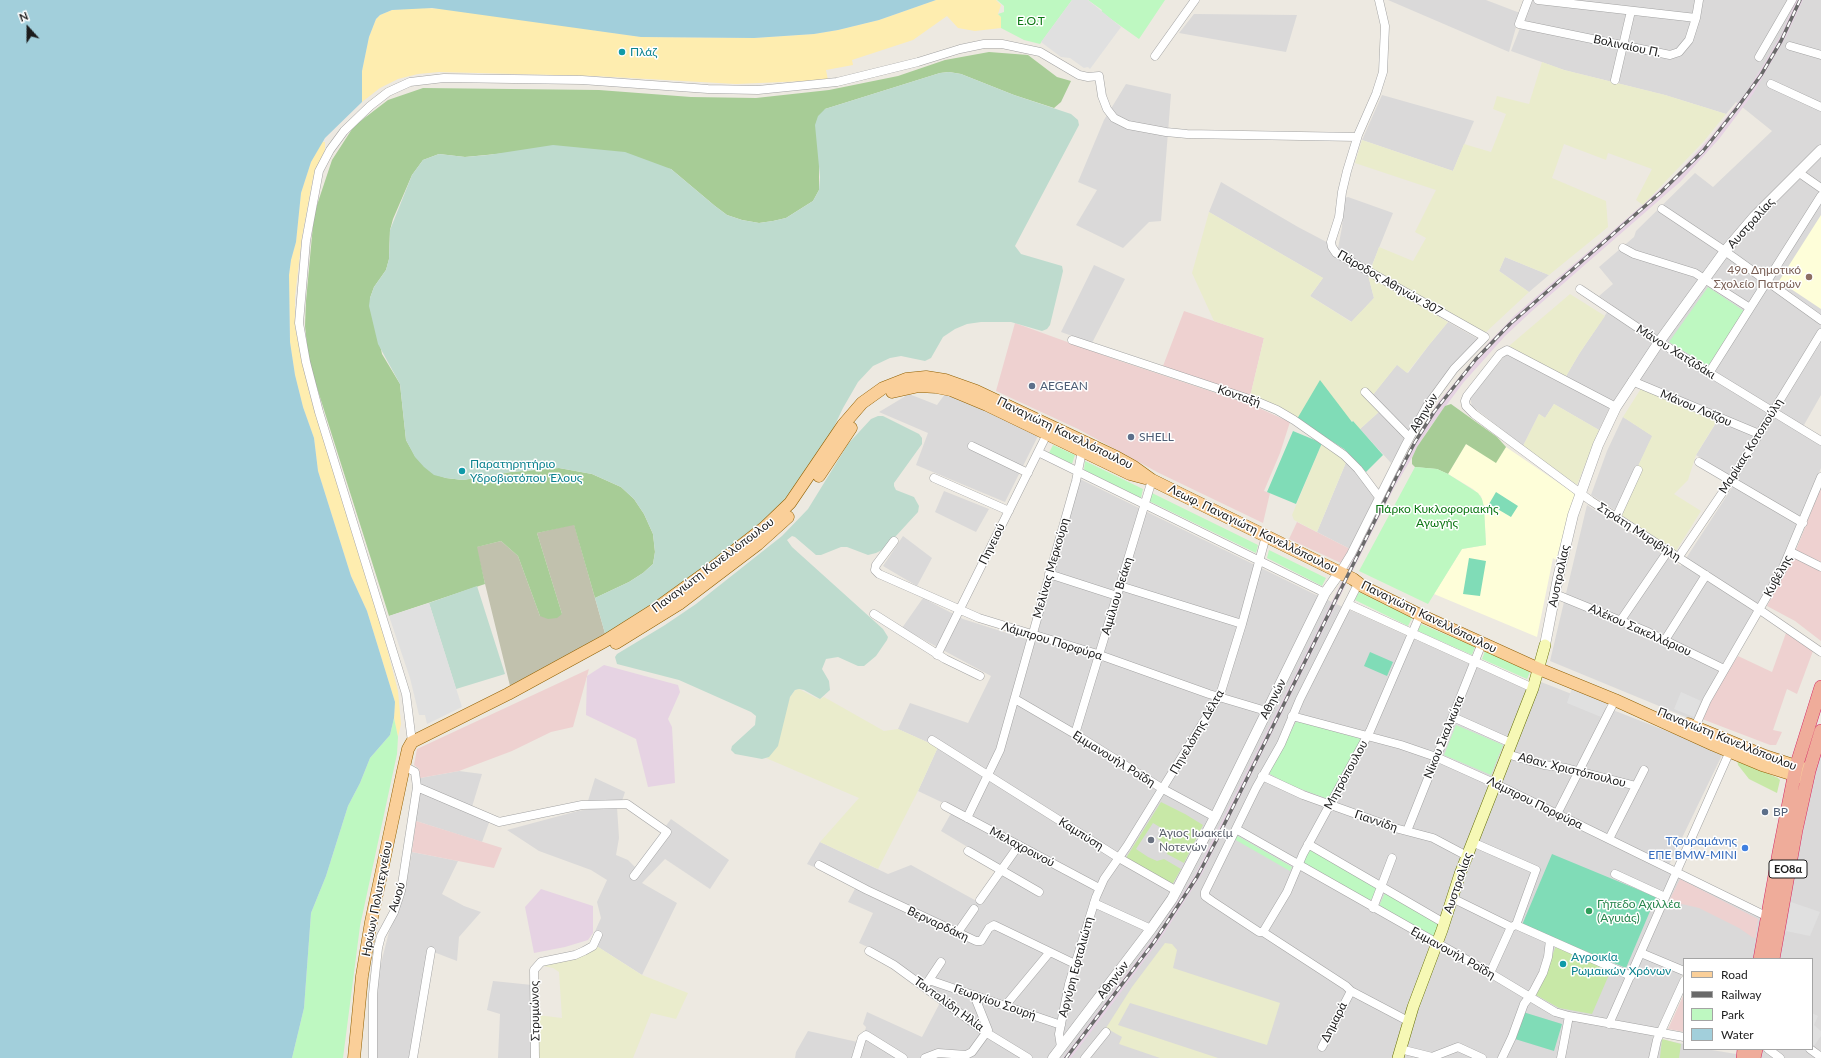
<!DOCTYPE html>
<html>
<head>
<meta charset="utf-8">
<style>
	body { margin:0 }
	#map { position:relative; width:1821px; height:1058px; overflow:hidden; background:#ede9e1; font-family:Lato,sans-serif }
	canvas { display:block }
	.legend { position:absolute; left:1683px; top:958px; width:130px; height:92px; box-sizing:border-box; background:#fff; border:1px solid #a4a4a4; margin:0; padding:5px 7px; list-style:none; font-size:12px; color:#1c1c1c }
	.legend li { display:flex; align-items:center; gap:8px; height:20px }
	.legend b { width:20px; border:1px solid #a4a4a4 }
	.north { position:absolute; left:8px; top:8px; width:40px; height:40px; -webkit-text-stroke:3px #fff; paint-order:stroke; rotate:339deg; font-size:11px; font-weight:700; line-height:16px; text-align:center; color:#1c1c1c }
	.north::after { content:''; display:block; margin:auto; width:14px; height:18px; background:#1c1c1c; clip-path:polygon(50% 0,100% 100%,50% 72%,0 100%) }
</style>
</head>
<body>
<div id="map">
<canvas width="1821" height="1058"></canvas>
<ul class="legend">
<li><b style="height:5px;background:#facf99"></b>Road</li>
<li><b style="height:5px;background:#6a6a6a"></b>Railway</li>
<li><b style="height:11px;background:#bef8c1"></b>Park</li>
<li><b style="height:11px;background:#a2cfdb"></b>Water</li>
</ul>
<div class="north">N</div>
</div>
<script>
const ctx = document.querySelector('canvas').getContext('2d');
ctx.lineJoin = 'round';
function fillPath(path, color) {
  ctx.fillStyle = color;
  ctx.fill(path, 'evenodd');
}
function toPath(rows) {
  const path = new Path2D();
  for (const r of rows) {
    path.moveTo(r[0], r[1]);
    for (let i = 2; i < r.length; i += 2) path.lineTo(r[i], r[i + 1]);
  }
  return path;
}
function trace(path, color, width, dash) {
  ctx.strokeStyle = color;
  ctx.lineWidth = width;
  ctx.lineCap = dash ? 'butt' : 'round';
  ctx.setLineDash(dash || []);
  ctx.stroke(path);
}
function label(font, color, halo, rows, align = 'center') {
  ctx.font = font + ' Lato,sans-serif';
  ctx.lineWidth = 3;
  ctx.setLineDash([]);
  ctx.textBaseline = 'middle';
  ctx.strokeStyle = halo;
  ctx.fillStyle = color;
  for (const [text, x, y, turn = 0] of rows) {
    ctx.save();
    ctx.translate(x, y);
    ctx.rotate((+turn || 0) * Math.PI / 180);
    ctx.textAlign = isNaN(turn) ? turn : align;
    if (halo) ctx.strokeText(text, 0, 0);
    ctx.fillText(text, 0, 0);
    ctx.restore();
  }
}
const residential = toPath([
	[1388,0,1486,0,1520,13,1509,52],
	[1531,0,1821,0,1821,395,1800,432,1821,445,1821,468,1789,547,1776,573,1718,672,1693,720,1550,661,1587,505,1681,566,1737,480,1696,455,1721,415,1630,376,1609,409,1599,430,1554,404,1545,418,1539,414,1523,446,1472,406,1470,398,1507,353,1515,356,1562,383,1579,354,1612,305,1599,296,1613,284,1599,267,1634,237,1636,231,1695,173,1713,187,1772,131,1736,102,1726,114,1665,95,1564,70,1511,51],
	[1194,14,1297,15,1286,52,1179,33],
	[1126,84,1171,94,1161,221,1149,222,1123,248,1076,225,1097,190,1078,182,1104,120],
	[1382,95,1474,121,1453,171,1362,140],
	[1221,182,1298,227,1338,248,1342,227,1344,198,1348,197,1393,213,1368,275,1374,298,1352,322,1310,296,1323,278,1209,212],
	[1505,257,1549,275,1529,292,1499,271],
	[1094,265,1125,279,1092,343,1061,332],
	[1448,322,1478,339,1462,355,1436,386,1408,432,1372,396,1397,364,1408,373,1429,345],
	[909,394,937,405,945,394,976,406,1038,436,1005,502,916,465,928,433,879,412],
	[1380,411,1406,438,1391,463,1360,429],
	[1623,417,1653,436,1616,511,1591,495,1607,451],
	[1347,460,1376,499,1350,549,1317,532],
	[1080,479,1312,593,1536,694,1541,682,1723,753,1666,871,1761,918,1754,959,1684,959,1684,971,1653,1038,1684,1044,1684,1049,1706,1049,1736,1054,1736,1058,795,1058,796,1052,808,1031,862,1043,866,1027,863,1024,867,1012,922,1037,943,997,889,957,859,943,873,913,848,902,857,885,807,864,820,842,888,874,911,865,982,904,1006,870,941,831,954,808,918,791,938,747,898,729,910,703,968,723,991,676,902,628,923,598,963,619,1035,642],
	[944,491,989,509,976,532,935,512],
	[903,536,932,558,917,586,883,566],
	[1821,754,1821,1058,1760,1058,1762,1049,1812,1049,1812,959,1777,959,1813,781],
	[459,771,482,774,471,810,490,820,482,842,416,821,420,778],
	[595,778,625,792,622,801,588,801],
	[606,806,617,807,619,838,616,855,628,860,635,867,671,819,729,860,710,889,665,859,642,883,677,903,642,975,595,945,592,938,601,918,597,902,607,880,591,870,539,851,507,830,578,811],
	[412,852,458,861,442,894,464,906,481,912,459,937,457,961,431,951,410,1058,376,1058,377,998,379,971,389,932,404,896],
	[493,981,532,985,531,1058,498,1058,500,1014,487,1010]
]);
const commercial = toPath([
	[1184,311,1264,338,1250,397,1163,366],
	[1015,323,1117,360,1252,405,1290,422,1280,453,1264,491,1270,493,1263,523,1159,473,1078,429,996,391],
	[1821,487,1821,641,1795,621,1767,606,1792,560],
	[1297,522,1350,549,1343,564,1289,539],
	[1786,633,1813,651,1797,694,1787,689,1773,730,1782,732,1776,745,1770,745,1702,719,1721,682,1738,656,1772,672],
	[589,669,573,727,551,732,512,751,459,771,420,778,419,769,414,765,417,749],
	[416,821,502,848,494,868,412,852],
	[1680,879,1758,919,1755,939,1739,928,1699,908,1669,901],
	[1684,994,1684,1032,1668,1029]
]);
const industrial = toPath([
	[1796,0,1803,0,1786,37,1753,94,1719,139,1680,182,1533,310,1505,336,1463,383,1428,430,1394,488,1202,874,1163,935,1113,1003,1071,1058,1063,1058,1158,932,1196,873,1398,469,1439,401,1489,342,1515,315,1640,207,1675,176,1713,134,1747,91,1765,62,1781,35],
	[604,665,678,685,680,692,668,719,672,727,675,783,648,787,636,739,586,715,587,676],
	[541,889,593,906,593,933,588,940,565,947,534,953,525,907]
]);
const education = toPath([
	[1821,215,1821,309,1779,281],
	[1466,444,1496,462,1506,447,1575,494,1556,560,1553,558,1537,637,1434,594,1462,549,1486,545,1484,507,1481,496,1473,489,1448,474]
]);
const construction = toPath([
	[574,524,606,637,510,686,476,547,501,541,518,556,540,616,562,614,537,533]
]);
const farmland = toPath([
	[1542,62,1564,70,1665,95,1726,114,1704,141,1643,205,1636,200,1652,169,1608,153,1606,160,1564,144,1552,178,1606,201,1608,227,1549,275,1505,257,1499,271,1529,292,1484,334,1371,269,1379,247,1413,261,1426,238,1415,232,1436,190,1355,163,1362,140,1453,171,1464,144,1491,152,1506,114,1493,109,1497,96,1529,104],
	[1209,212,1323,278,1310,296,1351,322,1374,298,1368,275,1448,322,1429,345,1407,373,1397,365,1372,396,1380,411,1360,429,1353,421,1297,419,1250,397,1264,338,1214,321,1192,273],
	[1570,294,1605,316,1579,354,1565,378,1509,346],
	[1642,387,1718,419,1696,455,1688,480,1674,494,1701,511,1676,551,1621,515,1642,468,1638,466,1652,436,1623,417],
	[1554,404,1599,430,1577,485,1523,446,1539,414,1545,418],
	[1322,443,1347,460,1317,532,1294,520,1292,515],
	[799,689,816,698,820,699,824,697,884,731,898,729,938,747,918,791,878,869,820,842,859,798,766,758,769,757,790,697,795,690],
	[1165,943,1172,944,1177,950,1173,968,1280,1003,1267,1045,1130,1003,1118,1025,1218,1058,1160,1058,1119,1044,1122,1037,1106,1028,1132,987],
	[595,945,642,975,688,993,676,1019,651,1013,633,1058,537,1058,537,1015,562,1018,559,972,553,968,543,966,544,963]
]);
const grass = toPath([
	[1737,760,1778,778,1780,780,1777,793,1749,779,1738,765],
	[1161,802,1185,814,1203,825,1184,863,1167,854,1166,847,1160,843,1161,841,1157,838,1163,829,1153,823,1136,849,1148,857,1157,861,1164,859,1181,869,1172,885,1126,858],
	[1556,946,1611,970,1592,1014,1559,1008,1536,995],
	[1662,1039,1681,1044,1679,1058,1660,1058]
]);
const forest = toPath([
	[989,52,1028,55,1057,77,1071,81,1061,102,1054,108,1014,95,961,74,949,72,940,73,825,109,819,156,819,190,813,201,786,218,773,221,759,223,742,220,727,215,715,206,671,169,507,153,465,157,439,154,423,160,412,175,393,219,390,230,389,259,386,270,374,287,370,298,382,354,400,384,406,440,415,456,434,474,446,478,463,480,511,472,559,468,592,474,621,487,634,499,644,514,653,534,655,552,653,564,643,573,629,582,595,598,574,525,537,533,562,614,557,618,548,619,540,616,518,556,501,541,477,547,485,584,389,616,313,375,308,355,305,326,306,301,314,214,332,160,354,126,388,100,423,88,599,90,691,97,756,98,829,90,898,76,945,60],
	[1451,404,1497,437,1506,447,1496,463,1466,444,1448,474,1437,469,1415,467,1412,464,1412,458,1417,447,1445,406]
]);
const wetland = toPath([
	[949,72,961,74,1014,95,1071,114,1078,120,1079,125,1015,246,1021,254,1062,266,1063,271,1050,325,1047,329,1042,331,1011,322,981,322,967,324,955,329,943,337,931,358,925,361,901,356,890,358,873,366,858,382,843,408,831,433,795,489,771,515,706,568,606,637,595,598,629,582,643,573,653,564,655,552,653,534,644,514,634,499,621,487,592,474,559,468,511,472,463,480,446,478,434,475,424,467,415,457,406,440,400,384,378,344,369,306,370,298,374,287,386,270,389,259,390,230,412,175,423,160,439,154,465,157,488,155,553,145,625,152,671,169,715,206,727,215,742,220,759,223,773,221,786,218,813,201,819,190,820,177,815,125,818,116,825,109,940,73],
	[878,416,883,416,919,434,922,438,922,444,894,483,894,486,896,490,914,497,919,506,918,512,884,549,876,553,868,555,847,547,841,547,821,555,816,555,795,537,792,536,787,540,792,547,883,629,888,637,887,640,876,656,864,666,858,666,838,657,826,659,822,669,829,681,830,690,820,699,804,690,799,689,795,690,790,697,778,746,769,757,762,759,735,754,731,750,732,746,755,725,756,716,751,712,679,680,617,664,615,657,617,654,665,625,696,604,782,536,808,509,848,444,871,419],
	[477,586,505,674,456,689,429,603]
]);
const sand = toPath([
	[936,0,996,0,1001,5,998,14,1001,17,1001,28,975,31,958,28,947,16,913,40,852,60,853,65,826,70,828,80,736,84,595,76,439,72,418,74,398,79,380,88,362,102,362,71,369,37,376,19,380,15,392,10,417,8,453,9,641,37,754,38,814,34,838,30,879,20],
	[322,142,325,142,325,150,313,178,302,237,295,297,295,327,309,392,383,633,392,668,398,691,401,724,398,737,394,718,395,702,367,611,351,576,318,471,314,438,303,407,295,375,290,342,289,275,291,260,296,242,301,193,311,162]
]);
const park = toPath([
	[997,0,1072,0,1040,44,1024,40,1001,28,1001,17,998,14,1004,12,1004,6],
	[1088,0,1165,0,1139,39,1101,12,1102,10],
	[1708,287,1744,311,1708,366,1669,342],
	[1053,445,1075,455,1072,464,1049,453],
	[1085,461,1143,489,1141,498,1084,470],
	[1415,467,1437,469,1448,474,1478,493,1482,499,1484,507,1486,545,1462,549,1428,604,1359,571],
	[1152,493,1258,545,1256,553,1149,501],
	[1269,550,1326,578,1322,586,1267,558],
	[1359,592,1412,618,1408,626,1355,600],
	[1421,624,1475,647,1472,655,1418,631],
	[1485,651,1530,672,1527,679,1482,659],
	[394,718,398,737,397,754,360,926,343,1058,292,1058,304,1008,311,913,326,876,348,806,360,783,370,758,390,735],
	[1296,722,1304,723,1361,739,1328,799,1290,785,1270,774,1270,769],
	[1456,725,1503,745,1491,775,1444,755],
	[1236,835,1292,867,1290,871,1234,839],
	[1310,848,1378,888,1372,899,1369,900,1303,863],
	[1385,893,1439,923,1434,938,1379,906]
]);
const pitch = toPath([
	[1320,380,1352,422,1353,421,1383,455,1366,472,1344,449,1297,419],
	[1293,431,1322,443,1296,504,1267,492],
	[1496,492,1518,506,1511,517,1489,504],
	[1469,558,1486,561,1480,596,1463,594],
	[1370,652,1393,662,1387,676,1364,666],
	[1552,854,1656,897,1626,968,1522,925],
	[1523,1012,1562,1024,1554,1051,1515,1039]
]);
const parking = toPath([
	[1072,0,1088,0,1121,27,1090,69,1088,67,1084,68,1070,58,1061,57,1041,42],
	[429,603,462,707,427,724,425,715,419,715,410,678,389,616],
	[1572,688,1608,702,1601,717,1567,703],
	[1681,692,1701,701,1694,717,1674,709],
	[1791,902,1820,912,1810,936,1786,931],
	[1812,1013,1818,1016,1814,1025,1821,1031,1821,1036,1814,1046,1812,1045]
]);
const water = toPath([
	[0,0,936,0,879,20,838,30,814,34,754,38,641,37,432,8,392,10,380,15,376,19,369,37,362,71,362,102,325,138,311,162,301,193,296,242,291,260,289,275,290,342,295,375,303,407,314,438,318,471,351,576,367,611,395,702,394,718,390,735,370,758,360,783,348,806,326,876,311,913,304,1008,292,1058,0,1058]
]);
const minor = toPath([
	[1528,0,1519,24,1670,55,1679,52,1689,40,1696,18,1699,0],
	[1538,0,1696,18],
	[1790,46,1821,55],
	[1155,56,1195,0],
	[1759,57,1792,0],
	[1615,80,1631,11],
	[1771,84,1821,107],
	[1798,172,1821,188],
	[1662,209,1722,249,1821,320],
	[1623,248,1634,254,1695,273,1750,308],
	[1580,289,1659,342,1821,441],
	[1072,340,1258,402,1277,410,1294,420,1344,455,1358,469,1379,497],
	[1709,373,1821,196],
	[1632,381,1759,434],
	[1365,392,1409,437],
	[1616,407,1507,350,1500,354,1467,396,1465,401,1466,406,1474,414,1591,501,1760,610,1821,652],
	[972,446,1028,473],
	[1038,452,1325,593],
	[1699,462,1803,523],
	[934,478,1009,511],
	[1616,518,1638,470],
	[894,541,876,565,875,570,879,574,979,618,1094,653,1209,694,1266,711],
	[1791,552,1821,567],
	[1678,558,1731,480,1821,333],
	[1340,572,1351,554,1405,446,1427,406,1454,369,1485,337,1336,253,1332,247,1331,242,1339,217,1342,192,1347,171,1358,135,1376,94,1383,72,1385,26,1379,0],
	[1049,574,1117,596],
	[1120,586,1242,624],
	[1555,594,1648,632,1724,669],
	[1348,604,1533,688],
	[874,614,945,659,980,676],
	[1621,620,1668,551],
	[1665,640,1706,575],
	[937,655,1047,434],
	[1015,699,1075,734,1163,789,1215,817],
	[1292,716,1401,745,1436,757,1496,784,1768,917],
	[1453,717,1511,743],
	[1695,727,1707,700,1782,570,1821,477],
	[1075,734,1152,480],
	[932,740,1119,858,1177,891],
	[412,742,406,694,319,412,306,362,299,323,306,241,319,171,330,150,344,131,370,106,388,92,410,82,444,78,582,80,708,89,758,90,837,82,918,62,960,49,984,44,1002,44,1040,52,1079,75,1088,77,1099,76,1102,96,1107,109,1114,118,1128,125,1166,132,1187,134,1357,137],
	[1507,754,1544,765,1566,768,1636,786],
	[1262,776,1303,795,1395,828,1433,838,1467,856],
	[417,787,499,822,582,805,627,804,667,832,634,876],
	[945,806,1099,888],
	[1557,814,1615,700],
	[967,818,1000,750,1076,481,1082,451],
	[1236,829,1490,973,1555,1012,1569,1016,1684,1037],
	[1407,831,1482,643],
	[1609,839,1644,770],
	[1472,842,1536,870,1516,925,1511,927,1490,973],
	[1308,844,1444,923],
	[968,851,1039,892],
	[819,865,867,890,976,941,981,941,989,928,994,925,1075,964],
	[1615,874,1665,897],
	[1452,898,1511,927],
	[980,900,1019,845],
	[1094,903,1151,929],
	[1373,908,1392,858],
	[1516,925,1631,976],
	[958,932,974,909],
	[1263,932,1287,892,1303,854,1370,731,1420,615],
	[869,951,894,965,987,1033,1028,1058],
	[1641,953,1684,971],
	[929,980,1061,1025],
	[927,983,941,962],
	[1351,991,1346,986,1263,932,1259,932,1212,901,1205,896,1205,892,1256,788,1281,744,1300,699,1358,584],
	[1005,1006,1049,953],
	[1609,1024,1730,751],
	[1061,1047,1059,1034,1069,984,1096,897,1104,879,1127,846,1220,695,1242,624,1266,536],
	[1322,1047,1351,991,1408,1021],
	[1400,1049,1432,1057,1458,1047,1482,1058],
	[1768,1049,1780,1058],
	[1810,1049,1821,1057],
	[373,1058,373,994,378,948,381,936,394,912,401,891,417,787,415,772,404,766],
	[413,1058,431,951],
	[535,1058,534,970,541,962,575,955,584,951,593,946,598,935],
	[856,1058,862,1038,866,1035,903,1058],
	[925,1058,938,1053,966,1055,972,1052,988,1030,974,995],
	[1085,1058,1106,1032],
	[1502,1058,1512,1037,1524,1004,1533,992,1543,973,1548,957,1550,940],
	[1561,1058,1569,1016],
	[1653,1058,1657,1040,1684,981]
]);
const tertiary = toPath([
	[1545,645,1558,578,1573,515,1598,445,1616,407,1659,342,1725,251,1754,217,1821,150],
	[1053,1058,1151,929,1172,899,1215,817,1325,593,1340,572]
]);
const secondary = toPath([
	[1398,1058,1413,1007,1442,930,1460,874,1533,688,1545,645]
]);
const primary = toPath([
	[892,392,919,386,936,387,951,390,987,405,1130,474,1145,478],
	[819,476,851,428],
	[616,643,679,604,758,544,788,517],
	[1688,724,1765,756,1805,769],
	[354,1058,362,976,371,922,403,771,408,749,412,742,508,694,605,641,654,610,719,563,764,528,790,503,843,425,862,403,883,388,906,379,926,377,945,380,976,391,1116,457,1134,467,1152,480,1353,579,1362,586,1420,615,1539,669,1615,700,1714,745,1762,765,1807,779]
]);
const trunk = toPath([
	[1760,959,1779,853,1796,767,1821,687],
	[1773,959,1796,830,1809,771,1821,731],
	[1743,1058,1744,1049],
	[1754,1058,1756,1049]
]);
const rail = toPath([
	[1066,1058,1154,942,1197,877,1216,841,1396,478,1415,442,1434,412,1476,359,1510,324,1660,193,1703,151,1737,108,1761,75,1781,41,1800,0]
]);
const markers = [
	[622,52,4,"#0f9aa8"],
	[1809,277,4,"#8d6e63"],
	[1032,386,4,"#5c6f8a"],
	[1131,437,4,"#5c6f8a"],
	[462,471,4,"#0f9aa8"],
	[1765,812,4,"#5c6f8a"],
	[1151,840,4,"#6b7280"],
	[1745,848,4,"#3f7fe0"],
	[1589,911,4,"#2e9e5b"],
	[1563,964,4,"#0f9aa8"]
];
const shields = [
	[1788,869,38]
];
const shieldNames = [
	["ΕΟ8α",1788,869]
];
const parkNames = [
	["E.O.T",1031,21],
	["Πάρκο Κυκλοφοριακής",1437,509],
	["Αγωγής",1437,523]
];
const streetNames = [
	["Βολιναίου Π.",1627,46,12],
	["Αυστραλίας",1751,223,-48],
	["Πάροδος Αθηνών 307",1390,283,30],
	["Μάνου Χατζιδάκι",1676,352,32],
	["Κονταξή",1239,396,19],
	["Μάνου Λοΐζου",1696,408,23],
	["Αθηνών",1424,413,-59],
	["Παναγιώτη Κανελλόπουλου",1065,433,26],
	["Μαρίκας Κοτοπούλη",1751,446,-58],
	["Λεωφ. Παναγιώτη Κανελλόπουλου",1253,529,26],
	["Στράτη Μυριβήλη",1639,532,33],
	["Πηνειού",992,544,-64],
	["Παναγιώτη Κανελλόπουλου",713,565,-37],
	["Μελίνας Μερκούρη",1051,568,-74],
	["Αυστραλίας",1559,576,-78],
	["Κυβέλης",1778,576,-62],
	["Αιμίλιου Βεάκη",1117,596,-73],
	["Παναγιώτη Κανελλόπουλου",1429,617,26],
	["Αλέκου Σακελλάριου",1640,630,24],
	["Λάμπρου Πορφύρα",1052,641,17],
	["Αθηνών",1273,699,-63],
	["Πηνελόπης Δέλτα",1197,732,-60],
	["Νίκου Σκαλκώτα",1444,737,-68],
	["Παναγιώτη Κανελλόπουλου",1727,739,22],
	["Εμμανουήλ Ροΐδη",1114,759,32],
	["Αθαν. Χριστόπουλου",1572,770,14],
	["Μητρόπουλου",1346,775,-61],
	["Λάμπρου Πορφύρα",1535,803,26],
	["Γιαννίδη",1376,821,19],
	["Καμπύση",1081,834,32],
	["Μελαχροινού",1022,847,28],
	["Αυστραλίας",1458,883,-71],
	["Αωού",397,897,-72],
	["Ηρώων Πολυτεχνείου",377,899,-79],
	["Βερναρδάκη",938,924,25],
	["Εμμανουήλ Ροΐδη",1453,953,29],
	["Αργύρη Εφταλιώτη",1076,967,-75],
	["Αθηνών",1113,980,-53],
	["Γεωργίου Σουρή",995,1002,19],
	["Τανταλίδη Ηλία",949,1004,36],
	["Στρυμώνος",535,1011,-91],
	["Δημαρά",1334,1022,-63]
];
const cultureNames = [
	["Πλάζ",630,52],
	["Παρατηρητήριο",470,464],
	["Υδροβιοτόπου Έλους",470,478],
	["Αγροικία",1571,957],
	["Ρωμαικών Χρόνων",1571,971]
];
const educationNames = [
	["49ο Δημοτικό",1801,270],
	["Σχολείο Πατρών",1801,284]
];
const serviceNames = [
	["AEGEAN",1040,386],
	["SHELL",1139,437],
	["BP",1773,812]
];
const worshipNames = [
	["Άγιος Ιωακείμ",1159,833],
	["Νοτενών",1159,847]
];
const shopNames = [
	["Τζουραμάνης",1737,841],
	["ΕΠΕ BMW-MINI",1737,855]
];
const leisureNames = [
	["Γήπεδο Αχιλλέα",1597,904],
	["(Αγυιάς)",1597,918]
];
fillPath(residential, '#dad9d9');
fillPath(commercial, '#eed1d0');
fillPath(industrial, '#e6d3e3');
fillPath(education, '#fefed9');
fillPath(construction, '#c1c1ad');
fillPath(farmland, '#eaeccc');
fillPath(grass, '#c8e8a7');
fillPath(forest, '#a7cc96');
fillPath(wetland, '#bedbce');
fillPath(sand, '#feedaf');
fillPath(park, '#bef8c1');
fillPath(pitch, '#80dcb7');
fillPath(parking, '#e0e0e0');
fillPath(water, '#a2cfdb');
trace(minor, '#a3a3a3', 9);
trace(tertiary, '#a3a3a3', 11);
trace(secondary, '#656f06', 12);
trace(primary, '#916002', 13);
trace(trunk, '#d42664', 14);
trace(minor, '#fff', 8);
trace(tertiary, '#fff', 10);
trace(secondary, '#f6f8b5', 11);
trace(primary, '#facf99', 12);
trace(trunk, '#efac9a', 13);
trace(rail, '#6a6a6a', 3.5);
trace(rail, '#fff', 2, [6]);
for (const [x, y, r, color] of markers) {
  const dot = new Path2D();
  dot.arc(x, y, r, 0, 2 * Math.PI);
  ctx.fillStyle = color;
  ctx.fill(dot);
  trace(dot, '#fff', 1.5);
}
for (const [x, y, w] of shields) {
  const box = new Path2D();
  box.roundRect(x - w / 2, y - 9, w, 18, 3);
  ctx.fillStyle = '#fff';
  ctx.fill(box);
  trace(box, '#1c1c1c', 1);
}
label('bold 11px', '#1c1c1c', null, shieldNames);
label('12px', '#0d7714', '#fff', parkNames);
label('12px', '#1c1c1c', '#fff', streetNames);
label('12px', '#0d838f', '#fff', cultureNames, 'left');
label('12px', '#785e54', '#fff', educationNames, 'right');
label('12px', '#4e5e75', '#fff', serviceNames, 'left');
label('12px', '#5b616d', '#fff', worshipNames, 'left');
label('12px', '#366cbe', '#fff', shopNames, 'right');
label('12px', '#27864d', '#fff', leisureNames, 'left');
</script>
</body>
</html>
